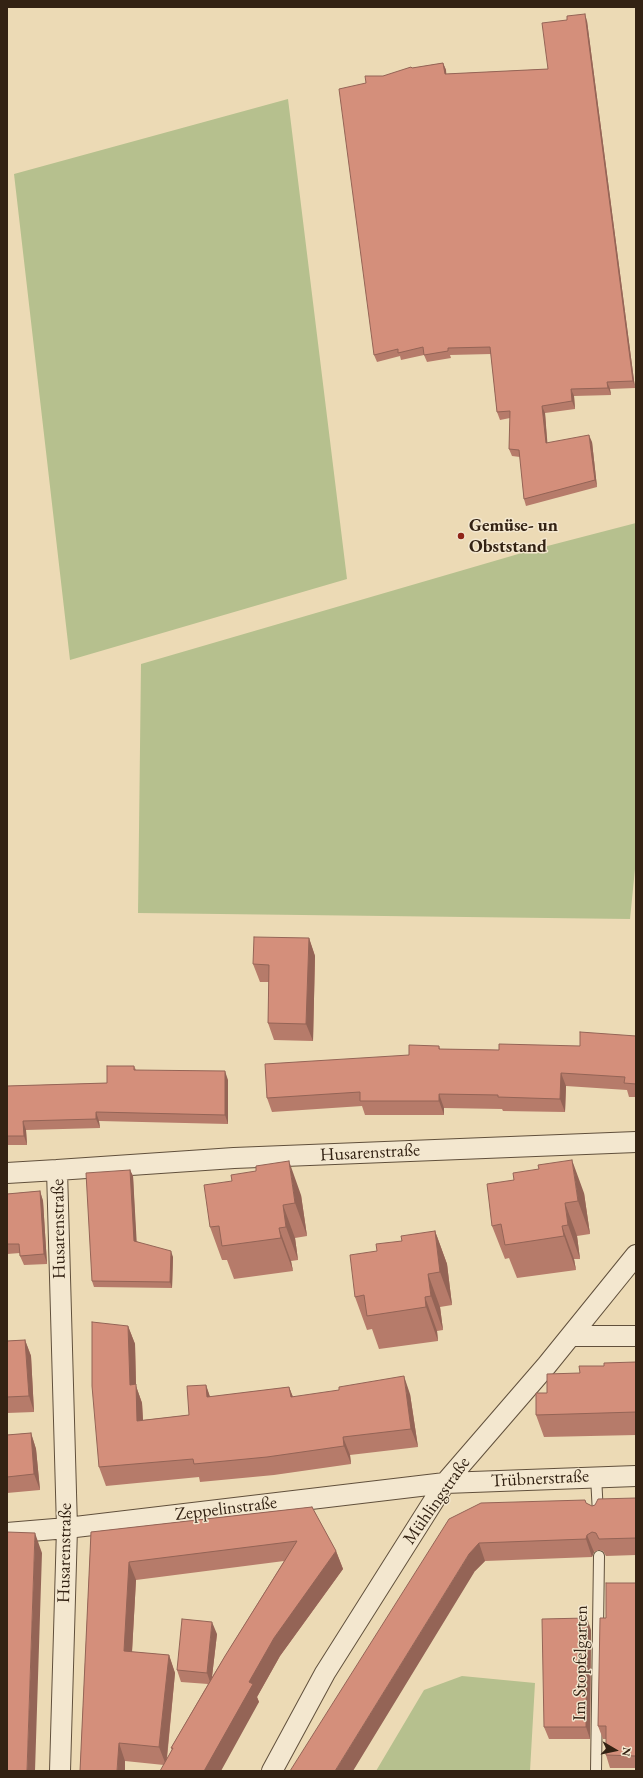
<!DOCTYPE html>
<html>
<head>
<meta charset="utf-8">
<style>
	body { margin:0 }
	#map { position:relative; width:643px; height:1778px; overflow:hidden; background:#ecdab5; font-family:"EB Garamond",serif }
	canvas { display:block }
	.frame { position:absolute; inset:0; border:8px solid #332213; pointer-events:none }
	.north { position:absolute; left:595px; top:1730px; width:40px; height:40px; -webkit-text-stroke:3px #f3e7cf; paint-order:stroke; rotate:99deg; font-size:11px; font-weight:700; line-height:16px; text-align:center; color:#332213 }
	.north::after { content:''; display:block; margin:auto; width:14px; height:18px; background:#332213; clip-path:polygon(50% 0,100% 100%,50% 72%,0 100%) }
</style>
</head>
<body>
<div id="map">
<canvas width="643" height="1778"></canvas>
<div class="frame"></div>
<div class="north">N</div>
</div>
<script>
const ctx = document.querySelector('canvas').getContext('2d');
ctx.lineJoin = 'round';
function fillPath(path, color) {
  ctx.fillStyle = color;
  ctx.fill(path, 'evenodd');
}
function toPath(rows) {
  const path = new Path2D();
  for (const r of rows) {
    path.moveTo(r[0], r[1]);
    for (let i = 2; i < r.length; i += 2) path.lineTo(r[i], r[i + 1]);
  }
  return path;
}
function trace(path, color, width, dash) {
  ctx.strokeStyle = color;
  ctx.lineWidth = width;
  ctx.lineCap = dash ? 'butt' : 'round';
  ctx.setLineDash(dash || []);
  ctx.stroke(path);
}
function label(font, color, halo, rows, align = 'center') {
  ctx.font = font + ' "EB Garamond",serif';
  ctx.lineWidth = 3;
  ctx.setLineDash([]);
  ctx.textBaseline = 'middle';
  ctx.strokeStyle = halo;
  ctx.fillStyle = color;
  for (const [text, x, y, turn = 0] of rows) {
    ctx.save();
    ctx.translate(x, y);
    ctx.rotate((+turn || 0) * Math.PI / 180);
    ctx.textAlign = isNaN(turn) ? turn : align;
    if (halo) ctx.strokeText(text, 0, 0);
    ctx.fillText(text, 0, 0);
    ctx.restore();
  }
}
const green = toPath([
	[288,99,347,579,70,660,14,174],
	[636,523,636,859,630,919,138,913,141,664,532,550],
	[462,1676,535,1683,530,1771,376,1771,424,1690]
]);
const service = toPath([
	[596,1476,598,1514],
	[596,1771,599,1556]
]);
const minor = toPath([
	[7,1173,57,1170],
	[571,1336,636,1336],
	[7,1533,67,1528,445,1483,636,1476],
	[60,1771,67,1528,57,1170,234,1158,636,1142],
	[272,1771,325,1673,445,1483,547,1365,636,1255]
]);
const wall = toPath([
	[587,21,635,388,610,389,611,395,574,396,575,409,545,413,547,443,592,442,597,487,526,506,524,499,520,457,512,456,509,449,510,418,500,420,497,412,491,354,450,355,451,358,427,362,424,355,401,360,400,356,377,362,374,355,366,83,383,76,412,68,443,63,446,70,446,74,548,69],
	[309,938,315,956,313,1041,274,1040,268,1023,269,982,260,982,253,964],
	[636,1036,636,1097,629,1097,627,1090,566,1086,565,1112,503,1111,502,1109,444,1108,444,1115,365,1115,362,1106,272,1112,267,1098,439,1046,440,1049,499,1050,580,1046],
	[134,1066,136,1070,228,1080,228,1124,99,1121,100,1128,26,1130,27,1145,7,1145,7,1086,107,1083],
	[130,1170,133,1176,136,1241,173,1257,172,1288,94,1287,92,1281],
	[40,1191,43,1201,47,1264,24,1265,20,1256,20,1253,7,1254,7,1194],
	[584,1193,590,1234,577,1236,580,1259,574,1259,576,1270,517,1278,509,1258,505,1259,492,1226],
	[301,1195,307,1236,295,1238,298,1260,291,1261,293,1271,234,1279,227,1260,222,1260,210,1227],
	[435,1231,447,1264,452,1305,440,1307,443,1330,437,1331,438,1341,379,1349,372,1329,367,1330,355,1297,377,1251,402,1241],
	[128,1326,135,1344,136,1386,142,1403,143,1420,189,1415,206,1385,210,1397,289,1387,293,1397,410,1394,418,1447,350,1455,351,1464,274,1475,200,1482,199,1477,106,1486,99,1467],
	[25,1340,31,1356,34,1412,7,1413,7,1341],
	[636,1362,636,1435,544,1437,536,1415,547,1393,604,1366],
	[31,1433,36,1449,40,1490,7,1493,7,1435],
	[636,1498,636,1555,606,1556,603,1551,599,1550,594,1552,592,1557,485,1561,475,1571,449,1519,586,1503,592,1506],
	[312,1507,336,1551,343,1569,280,1656,257,1697,259,1702,164,1765,125,1761,80,1771,91,1532],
	[284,1561,212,1677,217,1634,177,1670,181,1682,208,1684,171,1748,172,1750,167,1759,175,1673,169,1655,132,1652,136,1580],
	[636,1583,636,1768,610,1768,606,1755,606,1739,603,1739,598,1726,606,1618],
	[591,1630,590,1739,549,1739,544,1727]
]);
const shadedWall = toPath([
	[585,14,587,21,635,388,633,381],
	[443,63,446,70,447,81,445,74],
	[607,382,610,389,611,395,608,388],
	[571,389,574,396,575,409,572,401],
	[542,406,545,413,548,450,546,443],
	[589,435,592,442,597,487,595,480],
	[309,938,315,956,313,1041,306,1024],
	[225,1071,228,1080,228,1124,225,1115],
	[561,1073,566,1086,565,1112,560,1099],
	[439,1094,444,1108,444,1115,439,1101],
	[96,1112,99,1121,100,1128,96,1119],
	[23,1121,26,1130,27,1145,24,1136],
	[572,1160,584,1193,590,1234,578,1201],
	[289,1161,301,1195,307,1236,295,1203],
	[130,1170,133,1176,137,1247,134,1241],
	[40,1191,43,1201,47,1264,44,1254],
	[565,1203,577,1236,580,1259,568,1225],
	[283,1205,295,1238,298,1260,286,1227],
	[562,1226,574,1259,576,1270,564,1236],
	[279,1228,291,1261,293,1271,281,1238],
	[435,1231,447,1264,452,1305,440,1272],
	[171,1251,173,1257,172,1288,170,1282],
	[428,1274,440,1307,443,1330,431,1296],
	[425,1297,437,1331,438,1341,426,1307],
	[128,1326,135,1344,136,1386,142,1403,144,1439,137,1421,130,1385],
	[25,1340,31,1356,34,1412,29,1396],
	[404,1376,410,1394,418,1447,411,1429],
	[206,1385,212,1403,207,1397],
	[289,1387,296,1405,291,1397],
	[31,1433,36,1449,40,1490,34,1474],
	[343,1437,350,1455,351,1464,344,1446],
	[35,1533,42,1553,35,1771,27,1771],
	[587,1535,594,1552,592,1557,586,1539],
	[479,1543,485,1561,475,1571,353,1771,335,1771,469,1554],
	[336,1551,343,1569,280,1656,257,1697,259,1702,221,1771,204,1771,249,1682,274,1638],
	[129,1562,136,1580,131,1669,124,1651],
	[587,1618,591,1630,590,1739,586,1727],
	[212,1622,217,1634,211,1685,207,1673],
	[169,1655,175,1673,166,1765,159,1747],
	[119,1743,125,1761,125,1771,117,1771]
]);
const building = toPath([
	[585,14,633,381,607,382,608,388,571,389,572,401,542,406,546,443,589,435,595,480,524,499,519,450,509,449,510,411,497,412,490,347,448,348,448,351,424,355,423,347,398,353,398,349,374,355,339,89,366,83,365,76,383,76,411,67,412,68,443,63,445,74,548,69,542,23,567,20,567,16,585,14],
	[254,937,309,938,306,1024,268,1023,269,965,253,964,254,937],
	[580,1032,636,1036,636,1084,624,1083,625,1077,561,1073,560,1099,498,1097,498,1095,439,1094,439,1101,360,1101,360,1092,267,1098,265,1064,409,1055,409,1045,439,1046,439,1049,499,1050,499,1044,580,1046,580,1032],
	[107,1066,134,1066,134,1070,225,1071,225,1115,96,1112,96,1119,23,1121,24,1136,7,1136,7,1086,107,1083,107,1066],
	[572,1160,578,1201,565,1203,568,1225,562,1226,564,1236,505,1245,501,1224,492,1226,487,1184,514,1180,513,1173,539,1169,538,1165,572,1160],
	[289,1161,295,1203,283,1205,286,1227,279,1228,281,1238,222,1246,219,1226,210,1227,204,1185,232,1181,231,1175,256,1171,256,1166,289,1161],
	[130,1170,134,1241,171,1251,170,1282,92,1281,86,1173,130,1170],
	[40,1191,44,1254,20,1256,19,1244,7,1244,7,1194,40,1191],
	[435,1231,440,1272,428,1274,431,1296,425,1297,426,1307,367,1316,364,1295,355,1297,350,1255,377,1251,376,1244,402,1241,401,1236,435,1231],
	[92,1322,128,1326,130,1385,136,1384,137,1421,189,1415,187,1386,206,1385,207,1397,289,1387,291,1397,339,1390,339,1387,404,1376,411,1429,343,1437,344,1446,267,1457,194,1464,193,1459,99,1467,92,1386,92,1322],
	[25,1340,29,1396,7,1397,7,1341,25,1340],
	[636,1362,636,1412,536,1415,536,1393,547,1393,547,1374,580,1373,579,1366,604,1366,604,1363,636,1362],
	[31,1433,34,1474,7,1477,7,1435,31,1433],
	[636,1498,636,1538,599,1539,596,1533,592,1532,587,1535,586,1539,479,1543,469,1554,335,1771,290,1771,449,1519,481,1503,585,1500,586,1503,592,1506,595,1505,598,1499,636,1498],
	[312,1507,336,1551,274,1638,249,1682,253,1684,204,1771,160,1771,173,1748,171,1748,225,1656,297,1541,129,1562,124,1651,169,1655,159,1747,119,1743,117,1771,80,1771,91,1532,312,1507],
	[7,1532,35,1533,27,1771,7,1771,7,1532],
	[606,1583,636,1583,636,1756,606,1755,606,1726,598,1726,600,1618,606,1618,606,1583],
	[587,1618,586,1727,544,1727,542,1619,587,1618],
	[182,1619,212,1622,207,1673,177,1670,182,1619]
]);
const markers = [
	[461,536,4,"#8f2418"]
];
const poiNames = [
	["Gemüse- un",469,526],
	["Obststand",469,547]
];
const streetNames = [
	["Husarenstraße",370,1153,-3],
	["Husarenstraße",59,1229,-91],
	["Trübnerstraße",540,1479,-3],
	["Mühlingstraße",437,1501,-55],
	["Zeppelinstraße",226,1509,-7],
	["Husarenstraße",65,1553,-89],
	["Im Stopfelgarten",581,1663,-89]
];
fillPath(green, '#b6c08e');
trace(service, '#61503c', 12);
trace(minor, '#61503c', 22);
trace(service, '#f3e7cf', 10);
trace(minor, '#f3e7cf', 20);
fillPath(wall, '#b67b6a');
fillPath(shadedWall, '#946456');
fillPath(building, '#d48f7b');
trace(building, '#946456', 1);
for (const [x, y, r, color] of markers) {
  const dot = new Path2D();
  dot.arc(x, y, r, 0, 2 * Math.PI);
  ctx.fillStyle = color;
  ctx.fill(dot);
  trace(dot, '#f3e7cf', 1.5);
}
label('bold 18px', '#332213', '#f3e7cf', poiNames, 'left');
label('18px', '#332213', '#f3e7cf', streetNames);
</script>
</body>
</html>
